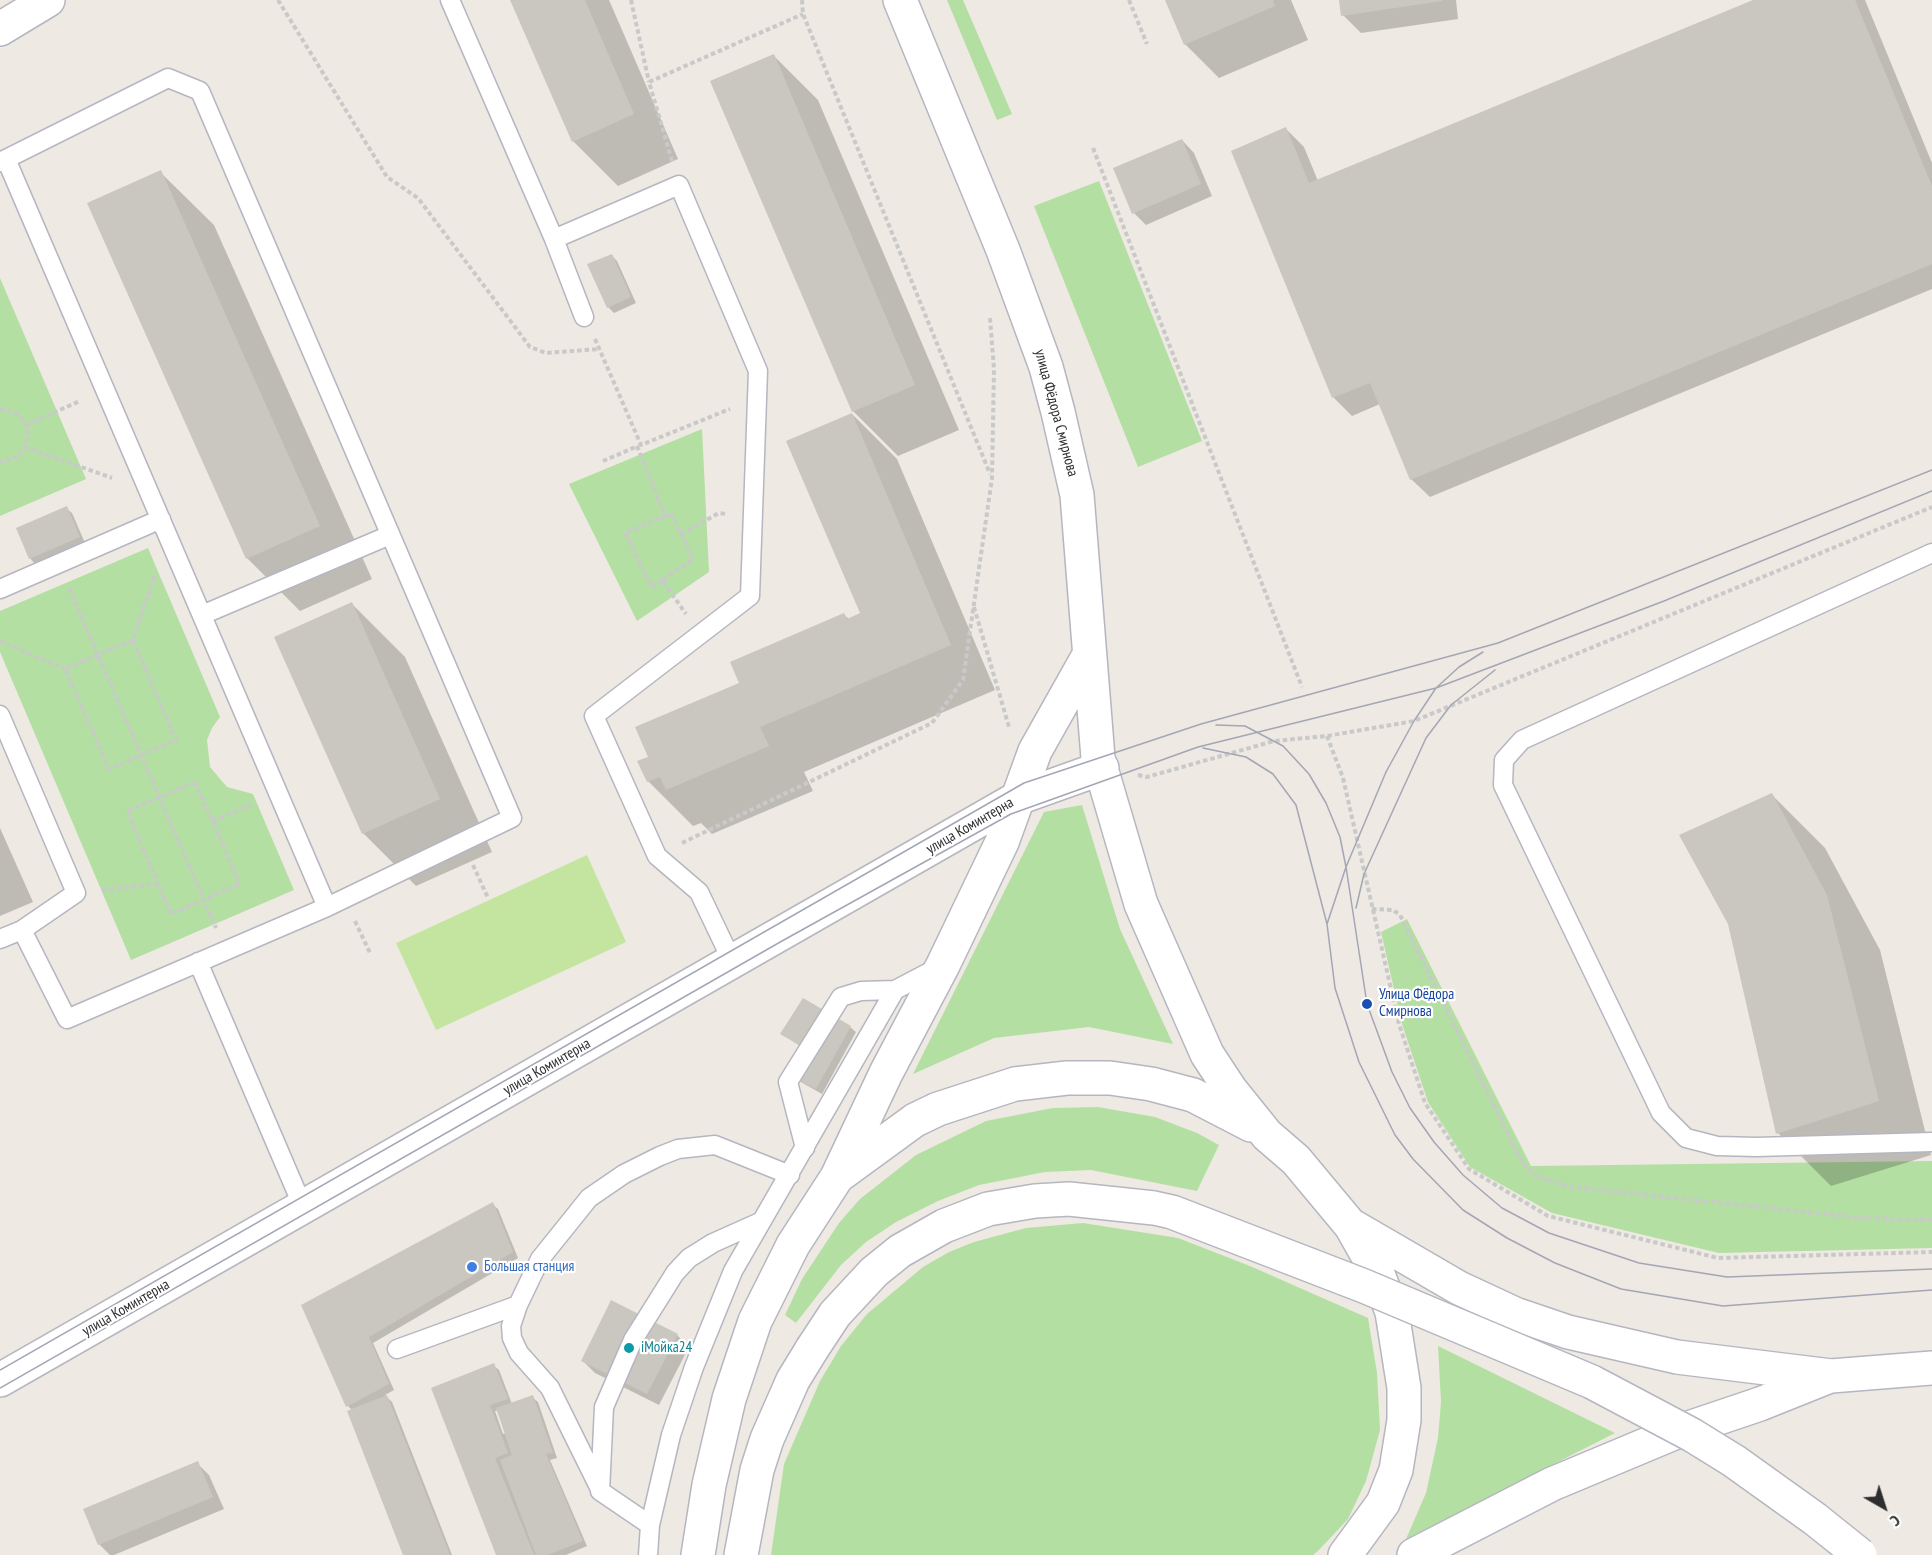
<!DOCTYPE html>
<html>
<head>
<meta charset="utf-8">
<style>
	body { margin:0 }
	#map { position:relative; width:1932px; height:1555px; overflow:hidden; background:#eee9e2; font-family:"PT Sans Narrow",sans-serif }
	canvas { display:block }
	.north { position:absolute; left:1854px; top:1477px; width:60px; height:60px; -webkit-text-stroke:4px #fff; paint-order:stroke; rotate:141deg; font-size:16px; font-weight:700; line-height:24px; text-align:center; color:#2e2e2e }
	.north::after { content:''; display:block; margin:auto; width:21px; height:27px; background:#2e2e2e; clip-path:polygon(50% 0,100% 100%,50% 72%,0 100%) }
</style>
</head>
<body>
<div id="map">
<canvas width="1932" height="1555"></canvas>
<div class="north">С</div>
</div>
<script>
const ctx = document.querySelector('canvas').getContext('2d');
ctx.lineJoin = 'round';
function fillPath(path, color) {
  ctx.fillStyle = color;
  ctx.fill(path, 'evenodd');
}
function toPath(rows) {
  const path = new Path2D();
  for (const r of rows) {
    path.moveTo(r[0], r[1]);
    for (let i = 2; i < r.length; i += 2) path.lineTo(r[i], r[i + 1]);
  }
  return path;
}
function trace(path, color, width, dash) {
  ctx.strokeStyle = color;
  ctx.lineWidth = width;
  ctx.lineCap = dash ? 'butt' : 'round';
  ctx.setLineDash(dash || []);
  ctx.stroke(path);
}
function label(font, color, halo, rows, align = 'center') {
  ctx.font = font + ' "PT Sans Narrow",sans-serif';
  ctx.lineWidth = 4.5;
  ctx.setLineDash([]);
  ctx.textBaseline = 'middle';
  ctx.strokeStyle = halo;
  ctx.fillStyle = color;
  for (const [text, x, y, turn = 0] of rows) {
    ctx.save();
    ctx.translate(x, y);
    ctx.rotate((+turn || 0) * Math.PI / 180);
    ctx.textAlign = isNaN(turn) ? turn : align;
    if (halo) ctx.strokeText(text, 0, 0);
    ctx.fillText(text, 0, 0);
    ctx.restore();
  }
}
const green = toPath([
	[947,0,963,0,1012,114,997,120],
	[1099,181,1202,441,1138,467,1034,206],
	[0,278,86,479,0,516],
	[702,429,709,572,637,621,569,484],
	[148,548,220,717,212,728,207,740,210,767,227,787,253,794,294,890,131,960,0,652,0,611],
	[1082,805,1120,929,1173,1044,1089,1027,994,1038,913,1074,1044,812],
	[1407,919,1531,1166,1932,1161,1932,1248,1719,1253,1552,1213,1470,1167,1428,1102,1402,1024,1381,932],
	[1098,1107,1155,1117,1197,1133,1219,1145,1197,1191,1091,1170,1045,1172,979,1185,938,1201,896,1222,866,1242,841,1265,796,1323,785,1315,802,1279,839,1223,860,1199,916,1155,986,1121,1053,1108],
	[1083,1223,1178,1238,1250,1266,1368,1318,1377,1373,1380,1430,1366,1481,1348,1519,1318,1551,1313,1555,771,1555,784,1464,820,1381,841,1346,867,1314,923,1267,949,1252,974,1242,1026,1228],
	[1438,1346,1615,1433,1406,1539,1426,1493,1438,1438,1441,1402]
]);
const pitch = toPath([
	[587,855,626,942,436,1030,396,943]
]);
const shadow = toPath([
	[512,0,609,0,678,159,618,186,573,141],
	[1166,0,1291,0,1308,40,1219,78,1185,44],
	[1341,0,1456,0,1458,19,1361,33,1343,15],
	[1757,0,1865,0,1932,163,1932,289,1430,497,1411,479,1380,404,1352,416,1334,398,1233,152,1286,129,1304,147,1318,181],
	[773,55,818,100,959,430,898,456,853,411],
	[1182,140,1194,153,1212,196,1146,225,1134,213],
	[160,172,214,225,372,579,300,611,247,558],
	[611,255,617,261,636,303,614,313,608,307],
	[852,414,897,459,995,690,804,772,813,791,712,834,701,823,693,826,648,781,650,758,741,684,844,615,849,619,862,614],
	[66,508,72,513,85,543,35,564,30,558],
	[352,604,405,657,492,852,416,886,363,833],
	[1772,795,1825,848,1880,950,1931,1155,1831,1186,1778,1133],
	[0,828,33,902,0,916],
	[850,1027,856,1032,822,1094,801,1082,795,1077,809,1052,782,1034],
	[492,1204,498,1209,518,1258,373,1343,394,1390,385,1395,392,1402,452,1555,405,1555,352,1410,348,1406,303,1305],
	[677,1335,689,1347,659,1405,595,1373,583,1361],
	[493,1365,499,1370,512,1404,532,1397,538,1402,557,1458,550,1460,587,1546,566,1555,498,1555,433,1388],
	[498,1410,506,1433,503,1434,495,1411],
	[197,1463,209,1475,224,1509,114,1555,110,1555,99,1544]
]);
const building = toPath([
	[510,0,585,0,634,114,572,142],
	[1165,0,1273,0,1275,6,1184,45],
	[1339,0,1442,0,1442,1,1341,16],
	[1753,0,1855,0,1932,186,1932,264,1410,480,1370,383,1332,398,1231,151,1286,127,1309,183],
	[774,54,915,385,852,412,710,81],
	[1182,139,1201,184,1132,214,1113,168],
	[161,170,320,526,246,559,87,203],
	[612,254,631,297,607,308,587,264],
	[852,413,951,645,760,727,769,746,666,790,660,777,647,782,637,761,648,757,635,727,739,683,730,662,844,613,847,619,860,613,786,441],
	[67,506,80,537,29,559,16,528],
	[352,602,440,799,362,834,274,637],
	[1772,793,1827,895,1879,1101,1776,1134,1728,924,1679,835],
	[803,998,851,1026,816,1089,793,1077,808,1050,780,1034],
	[493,1202,513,1252,369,1337,389,1384,346,1407,301,1305],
	[611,1300,678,1334,647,1394,581,1361],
	[494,1363,508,1399,490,1405,508,1453,495,1458,534,1555,496,1555,431,1388],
	[387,1395,450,1555,403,1555,347,1411],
	[533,1395,553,1453,546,1454,583,1541,547,1555,536,1555,500,1460,512,1455,496,1408],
	[198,1461,213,1497,98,1545,83,1509]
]);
const path = toPath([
	[278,0,387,177,418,198,530,347,546,353,599,349],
	[631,0,649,82],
	[802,0,803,14,990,474],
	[1129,0,1147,44],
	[1093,148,1302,687],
	[672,161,649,82,803,14],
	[595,339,641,445,730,409],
	[0,410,8,410,19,415,26,425,28,436,25,447,18,457,0,462],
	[26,425,80,401],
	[637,446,665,516,671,513,693,559,662,580,686,614],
	[25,447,112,478],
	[603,461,638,446],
	[681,534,719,513,726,514],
	[662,580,652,587,625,533,665,516],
	[69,588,216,928],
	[974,607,1009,727],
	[133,640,65,669,109,769,176,740,133,640,155,574],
	[0,641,65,669],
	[1327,736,1343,778,1399,1024,1425,1103,1469,1169,1548,1216,1718,1258,1932,1252],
	[1138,775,1147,777,1274,741,1327,736,1414,721,1932,507],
	[195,782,240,884,171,914,127,811,195,782],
	[213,821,253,804],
	[682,843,932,723,963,680,992,478,994,369,990,318],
	[473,865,488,898],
	[102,890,158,884],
	[1372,909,1393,910,1400,915,1523,1164,1538,1177,1572,1187,1863,1218,1932,1220],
	[355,921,370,953]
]);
const lane = toPath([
	[450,0,554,239,679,185,758,371,750,596,594,716,657,856,699,892,732,961],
	[6,159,327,907],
	[0,162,168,78,200,91,512,818,327,907,67,1019,22,930,76,893,0,715],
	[554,239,584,317],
	[1932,553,1522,740,1504,760,1503,785,1661,1113,1686,1138,1717,1146,1757,1147,1932,1142],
	[0,589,161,519],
	[202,615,390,535],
	[0,939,22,930],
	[198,962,303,1207],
	[805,1148,788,1082,841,997,861,991,895,990],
	[518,1305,511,1326,512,1338,519,1353,550,1388,599,1487],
	[397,1349,518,1305,540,1259,589,1198,624,1174,660,1156,678,1149,715,1145,790,1175],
	[650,1525,600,1491,604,1407,633,1340,675,1273,689,1258,713,1243,760,1222],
	[648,1555,650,1525,671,1435,694,1367,733,1271,895,990,937,968]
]);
const street = toPath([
	[0,29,48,0],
	[0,1380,1018,798]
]);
const secondary = toPath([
	[900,0,1003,250,1046,367,1058,412,1077,495,1098,758,1141,904,1207,1054,1230,1089,1267,1135,1296,1160,1351,1226,1378,1274,1392,1312,1404,1388,1404,1420,1396,1470,1383,1503,1345,1555],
	[1018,798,1102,768],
	[841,1174,915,1120,938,1109,1015,1084,1067,1078,1110,1078,1151,1084,1193,1095,1251,1125],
	[1354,1227,1459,1288,1515,1314,1568,1332,1677,1357,1831,1376,1932,1368],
	[698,1555,709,1485,729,1399,755,1321,793,1245,837,1177,886,1073,943,965,1002,842,1035,751,1089,655],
	[741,1555,757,1470,767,1439,793,1380,812,1349],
	[1414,1555,1552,1484,1674,1433,1760,1404,1830,1376]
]);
const tram = toPath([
	[1216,725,1245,726,1283,746,1309,774,1326,803,1340,837,1346,867,1367,1004,1392,1072,1410,1108,1434,1142,1463,1175,1502,1208,1549,1233,1639,1263,1727,1277,1932,1269],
	[1203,748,1246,757,1273,774,1296,805,1327,924,1335,988,1359,1062,1395,1135,1413,1159,1463,1210,1507,1238,1555,1263,1621,1289,1723,1306,1932,1290],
	[1356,908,1364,874,1426,738,1451,705,1495,670],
	[1327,924,1346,867,1386,772,1414,721,1436,688,1459,667,1483,652],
	[0,1370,1024,783,1201,724,1498,643,1932,470],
	[0,1388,782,941,1011,814,1198,747,1436,688,1664,601,1932,491]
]);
const secondaryBridge = toPath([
	[812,1349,835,1314,874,1272,900,1251,944,1226,988,1209,1035,1201,1069,1199,1154,1208,1172,1212,1364,1286,1592,1382,1692,1435,1734,1461,1815,1519,1860,1555]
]);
const markers = [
	[1367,1004,6,"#1a4fb4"],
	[472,1267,6,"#3f7fe0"],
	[629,1348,6,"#0f9aa8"]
];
const streetNames = [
	["улица Фёдора Смирнова",1056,413,75],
	["улица Коминтерна",970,826,-30],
	["улица Коминтерна",547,1067,-30],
	["улица Коминтерна",126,1308,-30]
];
const transitNames = [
	["Улица Фёдора",1379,995],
	["Смирнова",1379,1012]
];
const shopNames = [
	["Большая станция",484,1267]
];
const cultureNames = [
	["iМойка24",641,1348]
];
fillPath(green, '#b4dfa3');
fillPath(pitch, '#c3e5a0');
fillPath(shadow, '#0003');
fillPath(building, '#cac7c0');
trace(lane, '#b5b6c0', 21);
trace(street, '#b5b6c0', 36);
trace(secondary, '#b5b6c0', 36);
trace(path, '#c9c9c9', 4, [4.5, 3]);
trace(lane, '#fff', 18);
trace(street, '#fff', 33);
trace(secondary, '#fff', 33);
trace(tram, '#a4a6b6', 1.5);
trace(secondaryBridge, '#b5b6c0', 36, []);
trace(secondaryBridge, '#fff', 33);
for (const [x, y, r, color] of markers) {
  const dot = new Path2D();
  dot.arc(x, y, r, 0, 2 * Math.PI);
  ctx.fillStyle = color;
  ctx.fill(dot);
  trace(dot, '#fff', 2);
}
label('15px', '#2e2e2e', '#fff', streetNames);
label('15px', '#164399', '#fff', transitNames, 'left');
label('15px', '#366cbe', '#fff', shopNames, 'left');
label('15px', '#0d838f', '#fff', cultureNames, 'left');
</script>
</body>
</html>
